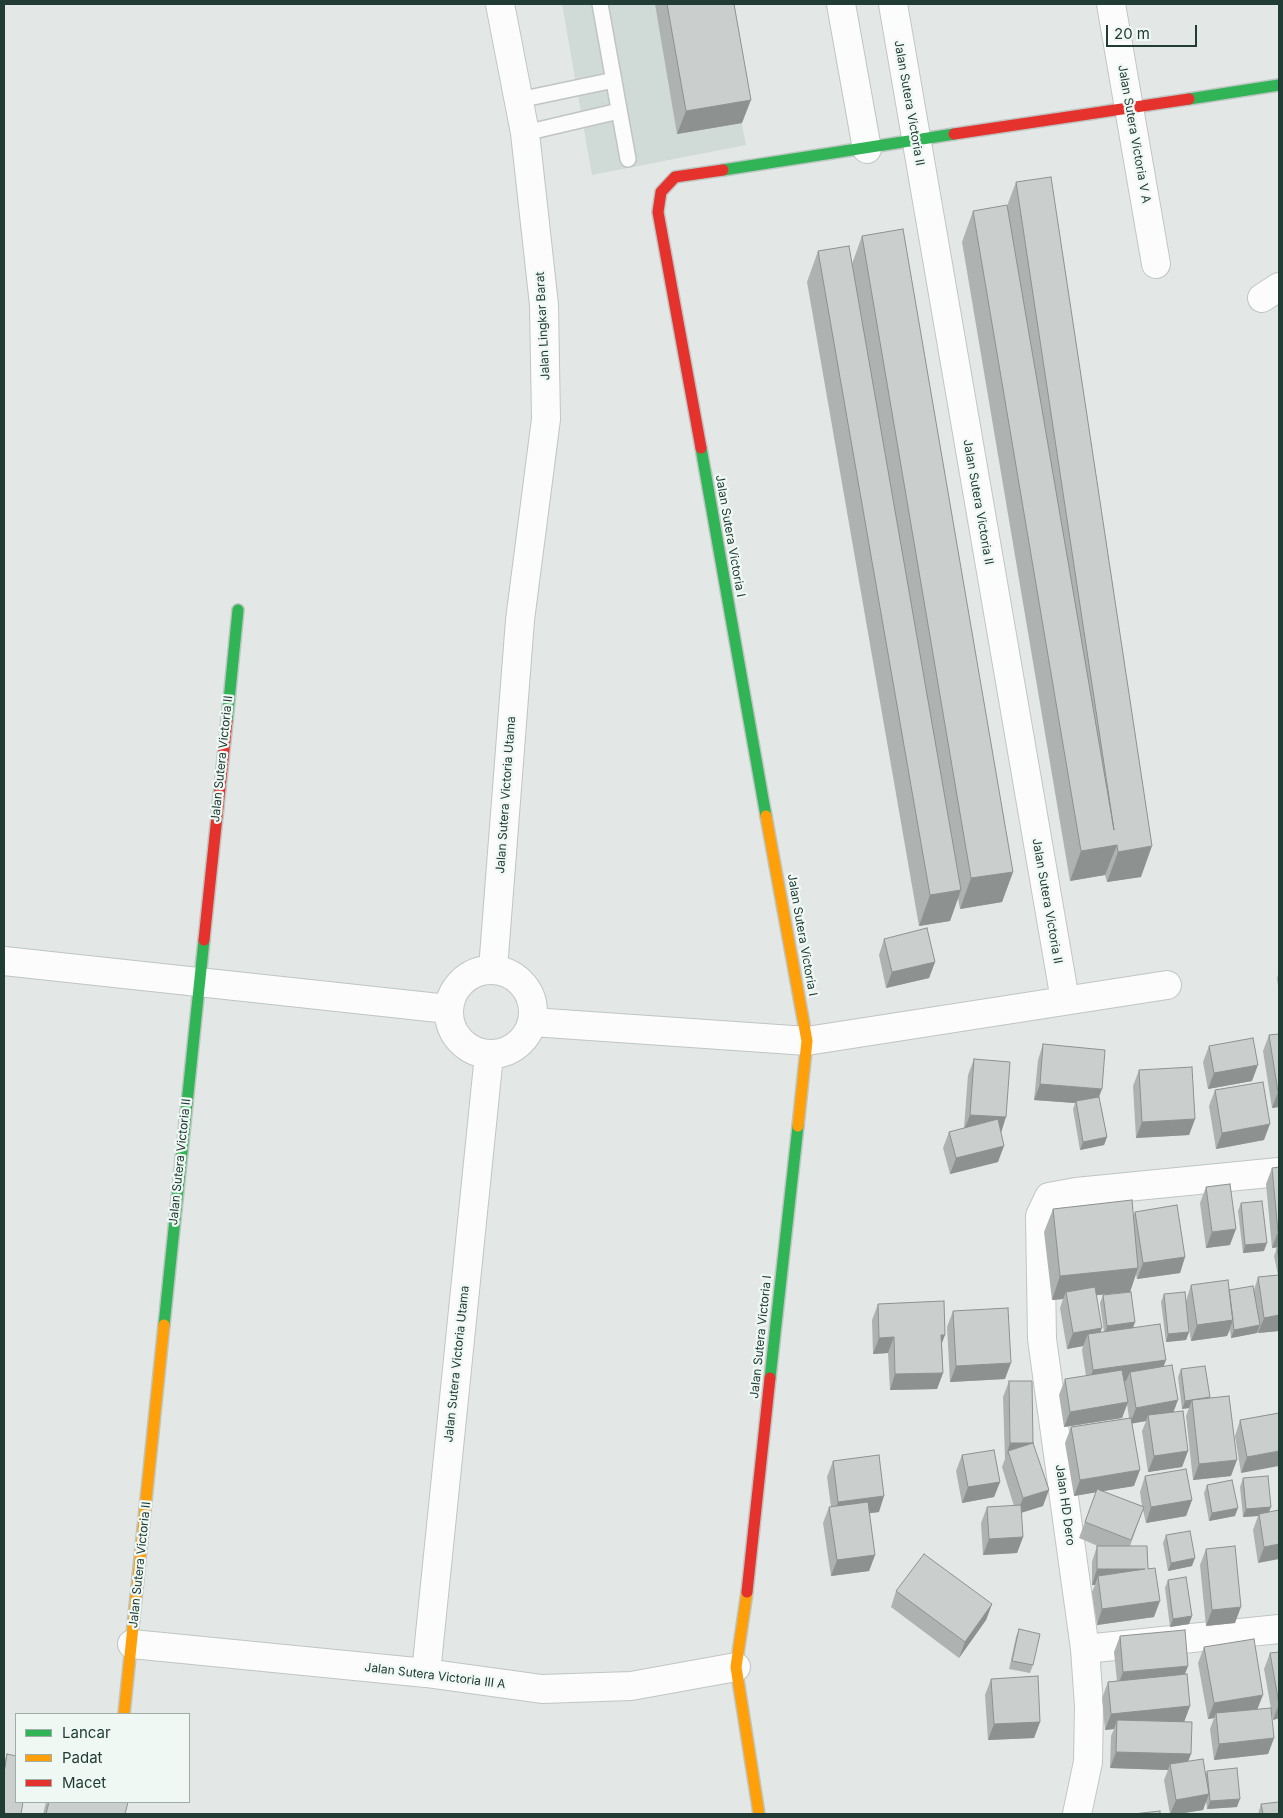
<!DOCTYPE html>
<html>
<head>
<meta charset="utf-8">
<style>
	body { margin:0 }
	#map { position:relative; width:1283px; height:1818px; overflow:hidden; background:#e3e8e6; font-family:Inter,sans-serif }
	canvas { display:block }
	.frame { position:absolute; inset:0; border:5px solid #203c35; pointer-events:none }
	.legend { position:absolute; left:15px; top:1713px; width:175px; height:90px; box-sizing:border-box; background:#f0f8f4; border:1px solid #9dada8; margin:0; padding:6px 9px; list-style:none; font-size:15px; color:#203c35 }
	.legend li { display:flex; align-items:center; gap:10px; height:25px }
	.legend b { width:25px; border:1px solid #9dada8 }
	.scale { position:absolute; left:1106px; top:25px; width:91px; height:22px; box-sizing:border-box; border:2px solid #203c35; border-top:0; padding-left:6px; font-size:15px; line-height:18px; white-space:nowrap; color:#203c35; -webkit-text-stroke:4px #f0f8f4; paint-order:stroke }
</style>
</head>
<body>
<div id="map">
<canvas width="1283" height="1818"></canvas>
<div class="frame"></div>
<ul class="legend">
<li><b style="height:6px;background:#30b455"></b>Lancar</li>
<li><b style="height:6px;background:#ff9f0a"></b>Padat</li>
<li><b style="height:6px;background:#e5322d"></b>Macet</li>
</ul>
<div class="scale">20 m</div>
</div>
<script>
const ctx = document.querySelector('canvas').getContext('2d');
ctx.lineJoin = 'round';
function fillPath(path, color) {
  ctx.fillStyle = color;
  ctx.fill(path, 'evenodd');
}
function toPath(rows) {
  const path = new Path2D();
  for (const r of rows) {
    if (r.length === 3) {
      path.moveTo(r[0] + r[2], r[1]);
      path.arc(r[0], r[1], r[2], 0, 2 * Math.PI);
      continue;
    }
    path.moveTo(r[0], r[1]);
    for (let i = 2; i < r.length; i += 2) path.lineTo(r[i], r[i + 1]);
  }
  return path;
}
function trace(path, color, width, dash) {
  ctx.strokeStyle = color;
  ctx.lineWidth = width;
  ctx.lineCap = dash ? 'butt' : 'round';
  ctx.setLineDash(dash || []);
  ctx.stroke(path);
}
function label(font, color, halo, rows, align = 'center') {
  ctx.font = font + ' Inter,sans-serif';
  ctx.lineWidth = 4.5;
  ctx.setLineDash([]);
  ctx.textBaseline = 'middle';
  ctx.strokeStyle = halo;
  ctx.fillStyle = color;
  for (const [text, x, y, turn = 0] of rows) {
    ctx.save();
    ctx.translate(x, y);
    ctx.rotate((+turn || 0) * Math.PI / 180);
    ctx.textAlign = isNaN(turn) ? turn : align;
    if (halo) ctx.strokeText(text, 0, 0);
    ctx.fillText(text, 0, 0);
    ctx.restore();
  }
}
const built = toPath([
	[562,4,718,4,746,145,592,175]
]);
const lane = toPath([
	[600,4,628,159],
	[519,100,614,80],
	[525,133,619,111]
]);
const street = toPath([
	[841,4,867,149],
	[893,4,1065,1000],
	[1111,4,1156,264],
	[1262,298,1279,287],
	[4,961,448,1009],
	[493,969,520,620,546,419,544,305,525,133,500,4],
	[491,1012,42],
	[532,1022,807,1041,1167,985],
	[132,1644,426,1673,542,1689,631,1686,736,1667],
	[1085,1649,1279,1629],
	[426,1673,489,1055],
	[1077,1814,1088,1762,1089,1706,1085,1649,1042,1339,1040,1216,1049,1197,1076,1192,1279,1172]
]);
const fast = toPath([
	[1189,99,1279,85],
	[723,170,954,134],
	[701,448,766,816],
	[227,721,238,610],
	[164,1325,204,940],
	[770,1378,798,1126]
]);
const slow = toPath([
	[766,816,807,1041,798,1126],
	[747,1592,736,1667,759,1814],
	[124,1714,164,1325]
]);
const jam = toPath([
	[954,134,1189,99],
	[701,448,658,212,661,192,675,177,723,170],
	[204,940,227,721],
	[747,1592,770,1378]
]);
const wall = toPath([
	[655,4,734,4,742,123,677,134],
	[1016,182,1141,877,1107,882,1105,875,1070,881,962,242,973,211,1007,206],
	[862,236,1013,872,1002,902,960,909,958,898,950,921,919,926,807,282,818,251,852,264],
	[884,939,935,962,929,978,886,988,879,955],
	[1279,973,1279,993,1277,978],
	[1279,1034,1279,1107,1272,1108,1263,1051,1269,1035],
	[1043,1044,1099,1097,1107,1137,1104,1145,1080,1150,1073,1109,1075,1103,1034,1100,1038,1060],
	[1209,1046,1252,1081,1208,1089,1203,1062],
	[974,1059,1001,1133,998,1162,950,1174,943,1148,949,1132,964,1128,968,1075],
	[1139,1070,1195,1119,1189,1135,1136,1138,1133,1086],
	[1215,1090,1264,1140,1216,1149,1209,1106],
	[1279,1167,1279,1247,1272,1248,1266,1184,1272,1168],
	[1206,1187,1230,1245,1206,1248,1200,1203],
	[1241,1203,1264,1251,1243,1253,1238,1211],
	[1053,1209,1133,1216,1135,1212,1185,1257,1180,1273,1137,1279,1136,1274,1130,1292,1096,1295,1101,1332,1104,1332,1100,1303,1103,1295,1135,1322,1133,1328,1166,1360,1163,1366,1174,1412,1188,1451,1182,1467,1148,1472,1142,1431,1146,1421,1132,1423,1134,1486,1102,1491,1142,1506,1140,1492,1145,1476,1192,1500,1186,1516,1146,1523,1143,1510,1130,1546,1148,1569,1154,1617,1097,1625,1092,1592,1095,1585,1092,1585,1092,1562,1097,1546,1098,1546,1079,1538,1096,1492,1074,1496,1065,1443,1071,1427,1129,1418,1127,1404,1122,1418,1064,1427,1059,1395,1065,1379,1086,1376,1082,1350,1083,1346,1067,1349,1060,1308,1063,1299,1052,1300,1044,1232],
	[1277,1248,1279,1248,1279,1331,1258,1333,1258,1331,1257,1333,1231,1338,1230,1330,1227,1336,1191,1341,1186,1308,1189,1332,1186,1340,1166,1342,1161,1302,1164,1294,1186,1301,1191,1285,1229,1290,1254,1290,1258,1277,1278,1275,1274,1256],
	[878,1304,942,1344,943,1373,937,1389,890,1390,888,1353,873,1354,872,1320],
	[953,1311,1005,1379,950,1382,947,1327],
	[1181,1369,1210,1397,1231,1476,1193,1480,1186,1416,1189,1408,1182,1409,1178,1377],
	[1009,1381,1033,1443,1043,1506,1021,1513,1023,1537,1017,1553,983,1555,981,1523,987,1507,1014,1506,1002,1467,1005,1459,1003,1397],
	[1279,1413,1241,1473,1235,1436,1240,1420],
	[962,1455,1000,1482,994,1497,962,1503,956,1471],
	[833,1461,879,1512,869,1513,875,1555,869,1571,831,1576,823,1523,829,1507,831,1507,827,1477],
	[1243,1478,1269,1512,1279,1510,1258,1563,1253,1530,1258,1516,1243,1517,1240,1487],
	[1207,1485,1235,1516,1209,1521,1204,1493],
	[1166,1535,1192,1566,1168,1571,1163,1543],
	[1206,1549,1235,1623,1206,1626,1200,1565],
	[1168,1580,1192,1616,1189,1624,1170,1627,1165,1588],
	[896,1591,992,1604,986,1620,959,1658,891,1607],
	[1019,1629,1033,1665,1030,1673,1009,1669,1016,1637],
	[1120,1636,1185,1675,1190,1706,1184,1722,1188,1762,1206,1774,1207,1771,1237,1807,1207,1809,1206,1801,1203,1810,1178,1814,1170,1814,1164,1780,1168,1770,1110,1768,1111,1736,1114,1729,1105,1730,1102,1698,1108,1682,1117,1681,1114,1652],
	[1204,1647,1258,1709,1274,1738,1268,1754,1214,1760,1210,1729,1214,1718,1208,1719,1198,1663],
	[1279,1652,1279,1718,1273,1720,1264,1669,1270,1653],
	[991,1679,1040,1722,1034,1738,988,1740,985,1695],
	[7,1754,21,1814,4,1814,4,1763],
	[46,1802,128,1802,125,1814,43,1814],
	[1261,1804,1279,1814,1258,1814]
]);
const shadedWall = toPath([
	[751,100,742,123,677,134,686,111],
	[1117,845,1105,875,1070,881,1081,851],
	[1152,846,1141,877,1107,882,1118,852],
	[1013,872,1002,902,960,909,971,878],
	[961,890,950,921,919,926,930,895],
	[935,962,929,978,886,988,892,972],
	[1258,1065,1252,1081,1208,1089,1214,1073],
	[1040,1084,1102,1089,1096,1105,1076,1101,1075,1103,1034,1100],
	[1278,1092,1279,1092,1279,1107,1272,1108],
	[970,1115,1006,1117,1001,1133,964,1130],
	[1195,1119,1189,1135,1136,1138,1142,1122],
	[1270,1124,1264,1140,1216,1149,1222,1133],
	[1107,1137,1104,1145,1080,1150,1083,1142],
	[1004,1146,998,1162,950,1174,956,1158],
	[1236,1229,1230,1245,1206,1248,1212,1232],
	[1278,1232,1279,1232,1279,1247,1272,1248],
	[1267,1243,1264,1251,1243,1253,1245,1245],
	[1185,1257,1180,1273,1137,1279,1143,1263],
	[1138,1268,1130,1292,1067,1298,1066,1292,1063,1299,1052,1300,1060,1276],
	[1279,1315,1279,1331,1258,1333,1264,1318],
	[1233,1320,1227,1336,1191,1341,1197,1325],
	[1135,1322,1132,1330,1105,1334,1107,1326],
	[1260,1325,1257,1333,1231,1338,1234,1330],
	[1102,1328,1096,1344,1088,1334,1083,1346,1067,1349,1073,1333],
	[1189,1332,1186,1340,1166,1342,1168,1334],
	[941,1335,945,1335,939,1351],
	[894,1337,888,1353,873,1354,879,1338],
	[1166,1360,1160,1376,1130,1372,1126,1381,1087,1386,1093,1370],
	[1011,1363,1005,1379,950,1382,956,1366],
	[943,1373,937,1389,890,1390,895,1374],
	[1210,1397,1192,1400,1189,1408,1182,1409,1185,1401],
	[1178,1400,1172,1416,1148,1415,1146,1421,1130,1424,1136,1408],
	[1128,1402,1122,1418,1064,1427,1070,1412],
	[1010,1443,1033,1443,1008,1451,1005,1459],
	[1188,1451,1182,1467,1148,1472,1154,1456],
	[1279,1451,1279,1466,1241,1473,1247,1457],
	[1237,1460,1231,1476,1193,1480,1199,1464],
	[1140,1470,1134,1486,1074,1496,1080,1480],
	[1000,1482,994,1497,962,1503,968,1487],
	[1049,1490,1043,1506,1017,1514,1023,1498],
	[884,1496,879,1512,832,1518,838,1502],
	[1192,1500,1186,1516,1146,1523,1151,1507],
	[1271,1507,1268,1515,1259,1514,1258,1516,1243,1517,1246,1509],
	[1238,1508,1235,1516,1209,1521,1212,1513],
	[1023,1537,1017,1553,983,1555,989,1539],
	[1279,1544,1279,1559,1258,1563,1264,1547],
	[875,1555,869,1571,831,1576,837,1560],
	[1195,1558,1192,1566,1168,1571,1171,1563],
	[1097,1569,1145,1569,1098,1576,1095,1585,1092,1585],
	[1160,1601,1154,1617,1097,1625,1102,1609],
	[992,1604,986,1620,959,1658,965,1642],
	[1241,1607,1235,1623,1206,1626,1212,1610],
	[1192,1616,1189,1624,1170,1627,1173,1619],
	[1188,1666,1182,1682,1117,1688,1123,1672],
	[1263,1695,1257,1710,1216,1713,1214,1718,1208,1719,1214,1703],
	[1279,1704,1279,1718,1273,1720],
	[1190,1706,1184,1722,1117,1720,1114,1729,1105,1730,1111,1714],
	[1040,1722,1034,1738,988,1740,994,1724],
	[1274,1738,1268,1754,1214,1760,1219,1744],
	[1116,1752,1191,1754,1185,1770,1170,1764,1168,1770,1110,1768],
	[1209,1794,1203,1810,1178,1814,1170,1814,1176,1800],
	[1240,1799,1237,1807,1207,1809,1210,1801]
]);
const building = toPath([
	[667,4,734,4,751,100,686,111,667,4],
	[1051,177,1152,846,1118,852,1117,845,1081,851,973,211,1007,205,1114,830,1016,182,1051,177],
	[903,229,1013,872,971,878,862,236,903,229],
	[849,246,961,890,930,895,818,251,849,246],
	[927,928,935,962,892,972,884,939,927,928],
	[1279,1034,1279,1092,1278,1092,1269,1035,1279,1034],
	[1253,1038,1258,1065,1214,1073,1209,1046,1253,1038],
	[1043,1044,1105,1050,1102,1089,1040,1084,1043,1044],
	[974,1059,1010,1062,1006,1117,970,1115,974,1059],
	[1192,1067,1195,1119,1142,1122,1139,1070,1192,1067],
	[1263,1082,1270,1124,1222,1133,1215,1090,1263,1082],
	[1099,1097,1107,1137,1083,1142,1076,1101,1099,1097],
	[998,1119,1004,1146,956,1158,949,1132,998,1119],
	[1279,1167,1279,1232,1278,1232,1272,1168,1279,1167],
	[1230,1184,1236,1229,1212,1232,1206,1187,1230,1184],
	[1132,1200,1138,1268,1060,1276,1053,1209,1132,1200],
	[1262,1201,1267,1243,1245,1245,1241,1203,1262,1201],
	[1177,1205,1185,1257,1143,1263,1135,1212,1177,1205],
	[1277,1248,1279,1248,1279,1261,1277,1248],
	[1279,1275,1279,1315,1264,1318,1258,1277,1279,1275],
	[1228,1280,1233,1320,1197,1325,1191,1285,1228,1280],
	[1253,1286,1260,1325,1234,1330,1229,1290,1253,1286],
	[1095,1287,1102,1328,1073,1333,1066,1292,1095,1287],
	[1131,1292,1135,1322,1107,1326,1103,1295,1131,1292],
	[1185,1292,1189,1332,1168,1334,1164,1294,1185,1292],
	[944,1301,945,1335,941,1335,943,1373,895,1374,894,1337,879,1338,878,1304,944,1301],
	[1008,1308,1011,1363,956,1366,953,1311,1008,1308],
	[1160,1324,1166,1360,1093,1370,1088,1334,1160,1324],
	[1172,1365,1178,1400,1136,1408,1130,1372,1172,1365],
	[1205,1366,1210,1397,1185,1401,1181,1369,1205,1366],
	[1122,1370,1128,1402,1070,1412,1065,1379,1122,1370],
	[1009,1381,1032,1381,1033,1443,1010,1443,1009,1381],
	[1229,1396,1237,1460,1199,1464,1192,1400,1229,1396],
	[1183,1411,1188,1451,1154,1456,1148,1415,1183,1411],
	[1279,1413,1279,1451,1247,1457,1240,1420,1279,1413],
	[1131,1418,1140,1470,1080,1480,1071,1427,1131,1418],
	[1033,1443,1049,1490,1023,1498,1008,1451,1033,1443],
	[994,1450,1000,1482,968,1487,962,1455,994,1450],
	[879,1455,884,1496,838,1502,833,1461,879,1455],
	[1186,1469,1192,1500,1151,1507,1145,1476,1186,1469],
	[1268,1476,1271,1507,1246,1509,1243,1478,1268,1476],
	[1232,1480,1238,1508,1212,1513,1207,1485,1232,1480],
	[1097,1489,1144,1507,1131,1540,1085,1522,1097,1489],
	[868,1502,875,1555,837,1560,829,1507,868,1502],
	[1021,1505,1023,1537,989,1539,987,1507,1021,1505],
	[1279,1510,1279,1544,1264,1547,1259,1514,1279,1510],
	[1190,1531,1195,1558,1171,1563,1166,1535,1190,1531],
	[1097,1546,1147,1546,1148,1569,1155,1568,1160,1601,1102,1609,1098,1576,1145,1569,1097,1569,1097,1546],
	[1235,1546,1241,1607,1212,1610,1206,1549,1235,1546],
	[924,1554,992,1604,965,1642,896,1591,924,1554],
	[1186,1577,1192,1616,1173,1619,1168,1580,1186,1577],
	[1019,1629,1040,1634,1033,1665,1012,1661,1019,1629],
	[1185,1630,1188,1666,1123,1672,1120,1636,1185,1630],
	[1254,1639,1263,1695,1214,1703,1204,1647,1254,1639],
	[1279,1652,1279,1704,1270,1653,1279,1652],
	[1187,1674,1190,1706,1111,1714,1108,1682,1187,1674],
	[1038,1676,1040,1722,994,1724,991,1679,1038,1676],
	[1271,1708,1274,1738,1219,1744,1216,1713,1271,1708],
	[1117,1720,1192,1722,1191,1754,1116,1752,1117,1720],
	[7,1754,16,1756,16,1802,23,1802,21,1814,9,1814,4,1813,4,1773,7,1754],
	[1203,1759,1209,1794,1176,1800,1170,1764,1203,1759],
	[1237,1768,1240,1799,1210,1801,1207,1771,1237,1768],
	[49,1802,128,1802,125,1814,46,1814,49,1802],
	[1279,1802,1279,1814,1263,1814,1261,1804,1279,1802],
	[1160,1811,1160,1814,1133,1814,1160,1811]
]);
const streetNames = [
	["Jalan Sutera Victoria II",909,103,80],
	["Jalan Sutera Victoria V A",1134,134,80],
	["Jalan Lingkar Barat",543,326,-93],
	["Jalan Sutera Victoria II",978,502,80],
	["Jalan Sutera Victoria I",730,536,80],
	["Jalan Sutera Victoria II",222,759,-84],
	["Jalan Sutera Victoria Utama",506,795,-86],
	["Jalan Sutera Victoria II",1047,901,80],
	["Jalan Sutera Victoria I",802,935,80],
	["Jalan Sutera Victoria II",180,1162,-84],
	["Jalan Sutera Victoria I",761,1337,-84],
	["Jalan Sutera Victoria Utama",457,1364,-84],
	["Jalan HD Dero",1065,1505,82],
	["Jalan Sutera Victoria II",140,1565,-84],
	["Jalan Sutera Victoria III A",435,1676,7]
];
fillPath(built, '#d0dad6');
trace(lane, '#c0c5c3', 18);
trace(street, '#c0c5c3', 30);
trace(fast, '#bec6c3', 14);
trace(slow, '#bec6c3', 14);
trace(jam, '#bec6c3', 14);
trace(lane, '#fbfcfb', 15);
trace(street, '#fbfcfb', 28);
trace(fast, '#30b455', 11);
trace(slow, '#ff9f0a', 11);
trace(jam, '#e5322d', 11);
fillPath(wall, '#aeb2b0');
fillPath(shadedWall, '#8d9190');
fillPath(building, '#cacfcd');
trace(building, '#8d9190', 1);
label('12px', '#203c35', '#f0f8f4', streetNames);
</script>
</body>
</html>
